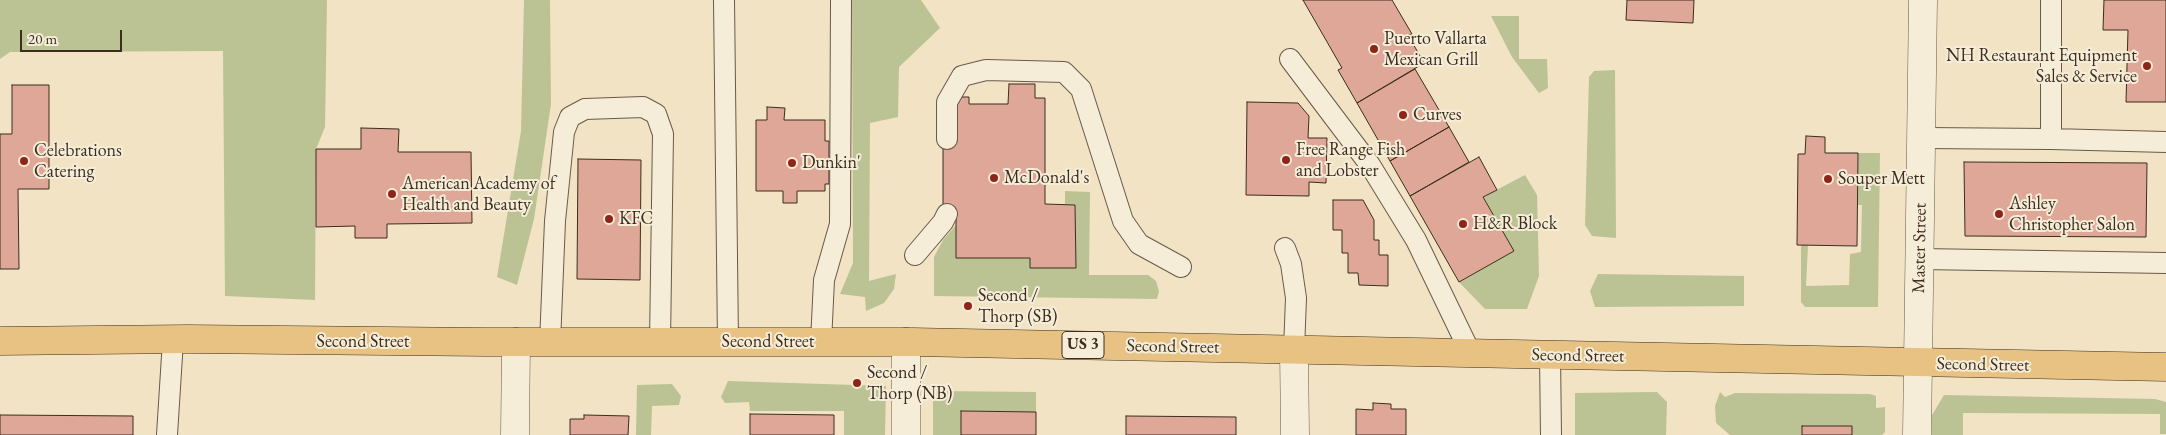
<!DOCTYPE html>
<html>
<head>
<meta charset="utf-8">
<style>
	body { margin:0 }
	#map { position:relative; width:2166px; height:435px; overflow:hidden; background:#f1e3c4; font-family:"EB Garamond",serif }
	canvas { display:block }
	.scale { position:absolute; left:20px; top:30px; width:102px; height:22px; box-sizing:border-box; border:2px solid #3c2d1e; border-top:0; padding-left:6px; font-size:15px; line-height:18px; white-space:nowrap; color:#3c2d1e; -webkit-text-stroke:4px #f6edd9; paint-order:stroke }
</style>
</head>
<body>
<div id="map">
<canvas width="2166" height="435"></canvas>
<div class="scale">20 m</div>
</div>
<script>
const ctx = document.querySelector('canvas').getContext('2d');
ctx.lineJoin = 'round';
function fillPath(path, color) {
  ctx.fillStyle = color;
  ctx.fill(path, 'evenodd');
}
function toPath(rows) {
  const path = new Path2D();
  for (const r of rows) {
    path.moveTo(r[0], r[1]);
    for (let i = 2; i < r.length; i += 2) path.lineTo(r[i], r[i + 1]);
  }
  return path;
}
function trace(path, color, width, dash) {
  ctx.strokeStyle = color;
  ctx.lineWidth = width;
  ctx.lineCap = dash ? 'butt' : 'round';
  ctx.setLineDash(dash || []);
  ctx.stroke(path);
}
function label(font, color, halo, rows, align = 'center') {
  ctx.font = font + ' "EB Garamond",serif';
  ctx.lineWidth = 4;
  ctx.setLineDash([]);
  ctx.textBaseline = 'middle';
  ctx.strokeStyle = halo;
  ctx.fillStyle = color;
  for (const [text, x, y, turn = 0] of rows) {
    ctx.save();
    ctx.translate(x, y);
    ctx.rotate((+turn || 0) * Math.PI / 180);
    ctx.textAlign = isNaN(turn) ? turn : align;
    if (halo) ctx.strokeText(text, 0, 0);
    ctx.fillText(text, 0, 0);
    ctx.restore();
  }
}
const green = toPath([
	[0,0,327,0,325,127,316,149,315,300,225,296,223,51,10,52,0,59],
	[524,0,550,0,551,104,534,219,517,285,497,277,521,131],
	[852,0,921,0,940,28,899,67,898,117,870,123,869,281,896,274,894,289,884,303,866,311,865,297,840,294,853,263],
	[1491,16,1519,16,1519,59,1547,59,1548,88,1539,93,1512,57],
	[1615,70,1616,238,1592,236,1585,225,1589,77,1594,71],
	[1858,153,1880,153,1878,307,1805,307,1801,302,1801,245,1808,245,1806,286,1849,285,1850,254,1861,252,1862,205,1858,205],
	[1525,175,1537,195,1539,276,1527,309,1485,309,1459,282,1514,251,1483,197],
	[1065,191,1090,192,1089,275,1148,275,1156,281,1159,291,1157,299,934,296,934,257,943,240,956,225,1030,258,1031,268,1075,268,1075,205,1065,204],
	[1598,274,1744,276,1744,306,1595,307,1590,291],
	[728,381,886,386,885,435,844,435,844,411,750,411,749,402,725,403,721,397],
	[672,384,681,396,679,405,652,406,651,435,636,435,637,385],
	[933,391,1036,392,1036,412,961,411,961,435,933,435],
	[1657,392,1667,402,1666,435,1575,435,1575,393],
	[1720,392,1725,397,1735,393,1870,394,1876,396,1876,408,1885,407,1885,432,1882,435,1852,435,1852,426,1802,426,1802,435,1730,435,1716,423,1715,406],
	[1944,395,2155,399,2166,402,2166,434,2160,434,2160,414,1967,413,1963,413,1963,435,1932,435,1932,415]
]);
const building = toPath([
	[1303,0,1392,0,1412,34,1408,35,1424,63,1357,103,1338,70,1342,68,1303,0],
	[1627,0,1694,0,1693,23,1626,20,1627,0],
	[2104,0,2166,0,2166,102,2126,102,2128,30,2103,30,2104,0],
	[1415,69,1449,127,1390,161,1357,103,1415,69],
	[1009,84,1035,84,1035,98,1045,98,1045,204,1075,205,1076,268,1030,268,1030,258,956,258,956,214,943,214,943,139,955,97,969,97,969,104,1008,104,1009,84],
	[12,85,49,85,49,189,18,189,19,269,0,269,0,134,12,134,12,85],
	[1247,102,1298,103,1309,116,1308,138,1327,138,1326,183,1309,182,1309,196,1246,195,1247,102],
	[767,107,785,108,784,120,825,120,825,141,829,141,829,184,825,184,825,191,797,191,797,203,783,203,783,191,756,191,756,120,767,120,767,107],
	[1449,127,1469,162,1410,196,1390,161,1449,127],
	[361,128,399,129,398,152,471,152,472,223,387,224,387,238,355,238,355,226,316,227,316,149,361,149,361,128],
	[1806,136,1825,137,1825,153,1858,153,1857,246,1797,245,1798,154,1805,154,1806,136],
	[1479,157,1497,190,1483,197,1514,251,1459,282,1410,196,1479,157],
	[578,159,641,160,640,280,577,279,578,159],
	[1964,162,2147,163,2146,237,1965,236,1964,162],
	[1333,200,1363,200,1374,220,1374,240,1379,240,1379,255,1388,255,1388,286,1359,285,1358,273,1348,273,1348,253,1342,253,1342,230,1333,230,1333,200],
	[1373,403,1391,404,1391,409,1406,409,1406,435,1356,435,1356,409,1373,410,1373,403],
	[961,411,1036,412,1036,435,961,435,961,411],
	[750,414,834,415,834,435,750,435,750,414],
	[0,415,133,416,133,435,0,435,0,415],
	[584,415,629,416,628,435,570,435,570,419,584,419,584,415],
	[1126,416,1236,417,1236,435,1126,435,1126,416],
	[1802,426,1852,426,1852,435,1802,435,1802,426]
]);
const service = toPath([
	[724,0,728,342],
	[1290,59,1370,165,1416,240,1471,354],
	[1922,138,2051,139,2051,0],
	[947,139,947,102,962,76,986,70,1064,72,1081,89,1123,221,1139,244,1181,267],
	[2051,139,2166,142],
	[1285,248,1291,264,1296,298,1294,350],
	[915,255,943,222,947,214],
	[1921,259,2166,263],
	[821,342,824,280,840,224,841,0],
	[550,343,555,221,564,132,570,117,585,109,643,107,656,114,663,134,660,342],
	[1550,355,1551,435],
	[167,435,173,340]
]);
const minor = toPath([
	[1294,350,1295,435],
	[515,435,516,342],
	[906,435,906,342],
	[1917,435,1923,0]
]);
const primary = toPath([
	[0,341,188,339,485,342,913,342,2166,367]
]);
const markers = [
	[1374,49,5,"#8f2418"],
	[2147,66,5,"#8f2418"],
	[1403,115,5,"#8f2418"],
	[1286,160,5,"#8f2418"],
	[24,161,5,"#8f2418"],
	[792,163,5,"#8f2418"],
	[994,178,5,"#8f2418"],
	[1828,179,5,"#8f2418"],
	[392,194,5,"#8f2418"],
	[1999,214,5,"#8f2418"],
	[609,219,5,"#8f2418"],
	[1463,224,5,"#8f2418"],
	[968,306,5,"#8f2418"],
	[857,383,5,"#8f2418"]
];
const shields = [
	[1083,345,42]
];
const shieldNames = [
	["US 3",1083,345]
];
const poiNames = [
	["Puerto Vallarta",1384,39],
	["Mexican Grill",1384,60],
	["NH Restaurant Equipment",2137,56,"right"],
	["Sales & Service",2137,77,"right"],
	["Curves",1413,115],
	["Free Range Fish",1296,150],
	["and Lobster",1296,171],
	["Celebrations",34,151],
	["Catering",34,172],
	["Dunkin'",802,163],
	["McDonald's",1004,178],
	["Souper Mett",1838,179],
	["American Academy of",402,184],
	["Health and Beauty",402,205],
	["Ashley",2009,204],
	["Christopher Salon",2009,225],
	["KFC",619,219],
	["H&R Block",1473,224],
	["Second /",978,296],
	["Thorp (SB)",978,317],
	["Second /",867,373],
	["Thorp (NB)",867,394]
];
const streetNames = [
	["Master Street",1920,248,-89],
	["Second Street",363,342],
	["Second Street",768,342],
	["Second Street",1173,347,1],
	["Second Street",1578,356,1],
	["Second Street",1983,365,1]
];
fillPath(green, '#bbc394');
fillPath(building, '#dea798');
trace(building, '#3c2d1e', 1);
trace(service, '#695a48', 22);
trace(minor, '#695a48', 29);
trace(primary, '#3c2d1e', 29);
trace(service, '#f6edd9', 20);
trace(minor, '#f6edd9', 28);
trace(primary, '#e8c282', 28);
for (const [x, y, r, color] of markers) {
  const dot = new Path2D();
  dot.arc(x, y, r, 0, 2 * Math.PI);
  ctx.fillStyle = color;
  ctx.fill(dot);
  trace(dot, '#f6edd9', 2);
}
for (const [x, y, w] of shields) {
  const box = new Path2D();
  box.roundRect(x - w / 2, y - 13.5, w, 27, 4);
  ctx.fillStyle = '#f6edd9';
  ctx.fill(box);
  trace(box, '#3c2d1e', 1);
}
label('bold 16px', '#3c2d1e', null, shieldNames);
label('18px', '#3c2d1e', '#f6edd9', poiNames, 'left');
label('18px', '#3c2d1e', '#f6edd9', streetNames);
</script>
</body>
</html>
